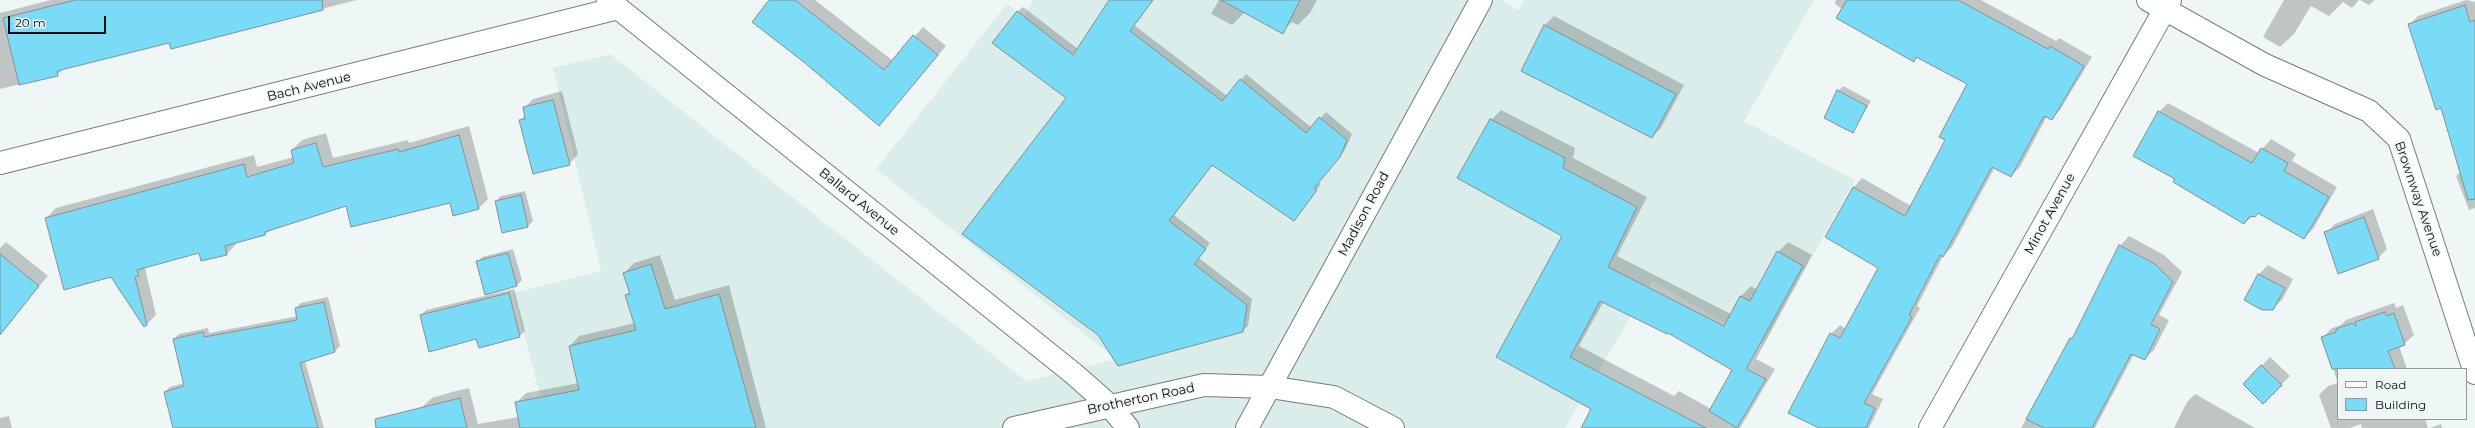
<!DOCTYPE html>
<html>
<head>
<meta charset="utf-8">
<style>
	body { margin:0 }
	#map { position:relative; width:2475px; height:428px; overflow:hidden; background:#eff7f6; font-family:Montserrat,sans-serif }
	canvas { display:block }
	.legend { position:absolute; left:2337px; top:368px; width:130px; height:52px; box-sizing:border-box; background:#eff7f6; border:1px solid #939998; margin:0; padding:5px 7px; list-style:none; font-size:12px; color:#090c0b }
	.legend li { display:flex; align-items:center; gap:8px; height:20px }
	.legend b { width:20px; border:1px solid #939998 }
	.scale { position:absolute; left:8px; top:16px; width:98px; height:18px; box-sizing:border-box; border:2px solid #090c0b; border-top:0; padding-left:5px; font-size:12px; line-height:14px; white-space:nowrap; color:#090c0b; -webkit-text-stroke:3px #eff7f6; paint-order:stroke }
</style>
</head>
<body>
<div id="map">
<canvas width="2475" height="428"></canvas>
<ul class="legend">
<li><b style="height:5px;background:#fff"></b>Road</li>
<li><b style="height:11px;background:#79dbf5"></b>Building</li>
</ul>
<div class="scale">20 m</div>
</div>
<script>
const ctx = document.querySelector('canvas').getContext('2d');
ctx.lineJoin = 'round';
function fillPath(path, color) {
  ctx.fillStyle = color;
  ctx.fill(path, 'evenodd');
}
function toPath(rows) {
  const path = new Path2D();
  for (const r of rows) {
    path.moveTo(r[0], r[1]);
    for (let i = 2; i < r.length; i += 2) path.lineTo(r[i], r[i + 1]);
  }
  return path;
}
function trace(path, color, width, dash) {
  ctx.strokeStyle = color;
  ctx.lineWidth = width;
  ctx.lineCap = dash ? 'butt' : 'round';
  ctx.setLineDash(dash || []);
  ctx.stroke(path);
}
function label(font, color, halo, rows, align = 'center') {
  ctx.font = font + ' Montserrat,sans-serif';
  ctx.lineWidth = 3.5;
  ctx.setLineDash([]);
  ctx.textBaseline = 'middle';
  ctx.strokeStyle = halo;
  ctx.fillStyle = color;
  for (const [text, x, y, turn = 0] of rows) {
    ctx.save();
    ctx.translate(x, y);
    ctx.rotate((+turn || 0) * Math.PI / 180);
    ctx.textAlign = isNaN(turn) ? turn : align;
    if (halo) ctx.strokeText(text, 0, 0);
    ctx.fillText(text, 0, 0);
    ctx.restore();
  }
}
const built = toPath([
	[1033,0,1502,0,1518,11,1524,0,1814,0,1744,121,1855,180,1763,345,1652,281,1565,428,549,428,513,293,601,271,553,68,610,54,1026,381,991,390,1116,359,876,169,1007,4,1024,17]
]);
const shadow = toPath([
	[51,0,357,0,172,47,170,42,64,68,57,75,0,89,0,13],
	[770,0,815,0,893,61,923,27,946,46,879,125],
	[1110,0,1153,0,1134,25,1227,96,1246,74,1312,128,1326,112,1352,134,1345,150,1318,182,1321,184,1294,220,1213,164,1174,215,1210,243,1199,258,1252,299,1248,326,1242,331,1067,98,1017,12,1023,7,1078,49],
	[1219,0,1317,0,1310,13,1298,25,1292,22,1282,32,1245,12,1232,25,1211,14],
	[1836,0,1981,0,2056,41,2059,38,2092,57,2060,110,2052,119,2047,116,2020,167,2011,176,1995,167,1952,247,1943,256,1917,306,1920,308,1872,394,1883,399,1869,428,1821,428,1831,334,1840,325,1846,329,1879,267,1826,237,1854,187,1862,178,1911,206,1946,140,1968,84,1917,56,1914,60,1835,4],
	[2284,0,2359,0,2352,8,2343,2,2329,16,2311,6,2294,34,2280,47,2263,37],
	[2360,0,2375,0,2369,5],
	[2466,0,2475,2,2475,208,2469,210,2456,176,2461,171,2442,107,2409,25,2418,16],
	[1554,16,1684,85,1661,128,1652,137,1545,25],
	[1843,86,1871,101,1852,132,1838,91],
	[562,91,578,154,569,164,520,120,526,115,524,108,533,99],
	[2168,103,2259,153,2271,139,2296,154,2292,161,2337,187,2313,229,2304,238,2259,212,2244,223,2176,179,2159,112],
	[1501,110,1575,148,1573,158,1647,197,1617,256,1731,314,1741,296,1751,286,1757,290,1778,252,1788,242,1812,255,1756,359,1775,369,1740,428,1582,428,1593,409,1498,357,1564,236,1491,120],
	[1604,301,1668,332,1733,370,1711,409,1679,391,1674,396,1579,346],
	[469,126,488,199,479,208,450,202,346,205,270,229,265,235,236,242,236,244,227,254,200,252,147,266,145,268,156,315,146,325,111,276,46,218,56,208,254,155,257,167,294,157,292,150,302,140,326,133,333,158,408,140,409,143],
	[525,191,533,221,528,226,503,232,496,201,501,196],
	[2373,209,2387,249,2378,258,2326,233,2335,224],
	[2129,236,2164,255,2182,272,2159,315,2169,320,2154,350,2144,359,2134,354,2095,428,2021,428,2071,338,2076,333,2120,246],
	[6,242,48,276,14,316,0,305,0,248],
	[513,249,522,280,517,285,478,262,482,257],
	[660,255,675,300,729,285,766,428,398,428,425,421,422,407,432,398,452,392,469,388,478,424,519,417,516,403,526,393,579,383,570,346,579,336,635,323,626,295,630,291,624,273,634,263],
	[2268,265,2293,279,2282,300,2272,309,2259,274],
	[514,289,525,331,520,336,479,347,477,338,421,315,426,310],
	[328,297,340,346,335,351,305,361,324,428,174,428,165,392,170,387,184,383,174,339,179,334,208,328,209,333,298,316,296,308,301,303],
	[2394,303,2396,308,2403,305,2414,335,2404,344,2399,346,2407,369,2338,369,2338,419,2425,419,2428,428,2362,428,2361,424,2350,428,2331,428,2319,395,2328,386,2338,383,2322,338,2332,328,2341,325,2346,320],
	[2270,357,2290,376,2263,403,2244,384],
	[2195,394,2255,428,2174,428,2187,402],
	[9,416,12,428,0,428,0,418],
	[2441,424,2442,428,2430,428]
]);
const building = toPath([
	[75,0,322,0,323,10,171,49,169,43,57,71,58,76,19,85,3,18,75,0],
	[769,0,795,0,884,70,913,35,938,55,879,126,805,63,752,22,769,0],
	[1109,0,1153,0,1130,31,1222,101,1240,79,1306,133,1319,117,1347,140,1340,157,1314,188,1317,190,1294,221,1212,165,1169,221,1206,249,1194,264,1247,305,1243,332,1118,366,1098,335,962,234,1066,98,992,43,1017,11,1073,55,1109,0],
	[1221,0,1300,0,1283,34,1221,0],
	[1847,0,1958,0,2048,49,2050,46,2084,66,2052,120,2044,116,2011,177,1992,167,1943,257,1940,255,1909,315,1912,317,1864,403,1875,408,1866,428,1819,428,1788,413,1830,333,1840,338,1878,268,1825,237,1853,187,1905,216,1945,140,1939,137,1967,84,1916,57,1914,62,1836,18,1847,0],
	[2465,5,2470,22,2475,20,2475,199,2468,200,2441,108,2436,110,2408,24,2465,5],
	[1544,25,1676,94,1652,138,1521,71,1544,25],
	[1837,90,1867,106,1853,133,1824,118,1837,90],
	[553,100,570,165,533,174,519,120,525,119,523,107,553,100],
	[2158,111,2252,163,2261,148,2288,163,2284,171,2329,197,2304,239,2258,213,2255,217,2250,216,2244,224,2173,182,2175,179,2133,156,2158,111],
	[1490,119,1565,158,1563,168,1637,207,1608,267,1724,326,1740,296,1750,301,1777,251,1803,266,1746,369,1766,379,1737,428,1709,411,1732,370,1668,333,1667,334,1600,301,1570,357,1706,428,1581,428,1591,409,1496,357,1562,236,1457,178,1490,119],
	[459,135,479,209,453,216,450,203,351,227,346,206,265,232,265,235,225,246,227,255,201,261,199,253,137,270,139,276,135,277,147,325,144,327,111,277,64,290,45,218,244,164,247,177,294,163,291,150,316,143,323,167,398,149,399,152,459,135],
	[521,195,528,227,502,233,495,201,521,195],
	[2364,217,2379,259,2338,274,2324,232,2364,217],
	[2119,245,2155,264,2173,282,2151,324,2160,329,2145,360,2131,354,2092,428,2044,428,2026,419,2070,338,2072,339,2119,245],
	[508,253,517,286,485,295,476,261,508,253],
	[0,254,39,286,0,335,0,254],
	[651,264,665,309,719,294,756,428,520,428,515,402,579,390,569,346,636,330,625,295,630,294,623,273,651,264],
	[2258,274,2285,288,2273,310,2262,310,2244,300,2258,274],
	[509,293,520,337,479,348,476,339,429,352,420,315,509,293],
	[324,302,335,352,300,363,318,428,173,428,164,392,184,386,173,339,203,332,204,337,297,320,295,308,324,302],
	[2385,312,2387,316,2394,313,2405,345,2388,351,2395,369,2332,369,2321,337,2336,332,2336,329,2352,323,2356,326,2355,322,2385,312],
	[2261,365,2282,385,2263,404,2243,384,2261,365],
	[460,398,467,428,376,428,375,419,460,398]
]);
const minor = toPath([
	[608,0,1074,374,1109,405],
	[2148,0,2265,65,2369,111,2399,139,2475,373],
	[0,163,618,8],
	[1930,428,2170,0]
]);
const tertiary = toPath([
	[1014,428,1204,385,1270,387,1334,397,1393,428]
]);
const secondary = toPath([
	[1109,405,1128,428],
	[1247,428,1481,0]
]);
const streetNames = [
	["Bach Avenue",309,87,-14],
	["Brownway Avenue",2418,199,71],
	["Ballard Avenue",859,202,39],
	["Madison Road",1364,214,-62],
	["Minot Avenue",2050,214,-61],
	["Brotherton Road",1141,399,-12]
];
fillPath(built, '#dbedea');
fillPath(shadow, '#0003');
fillPath(building, '#79dbf5');
trace(building, '#888f91', 1);
trace(minor, '#757c7b', 24);
trace(tertiary, '#757c7b', 24);
trace(secondary, '#757c7b', 24);
trace(minor, '#fff', 22);
trace(tertiary, '#fff', 22);
trace(secondary, '#fff', 22);
label('13px', '#090c0b', '#eff7f6', streetNames);
</script>
</body>
</html>
